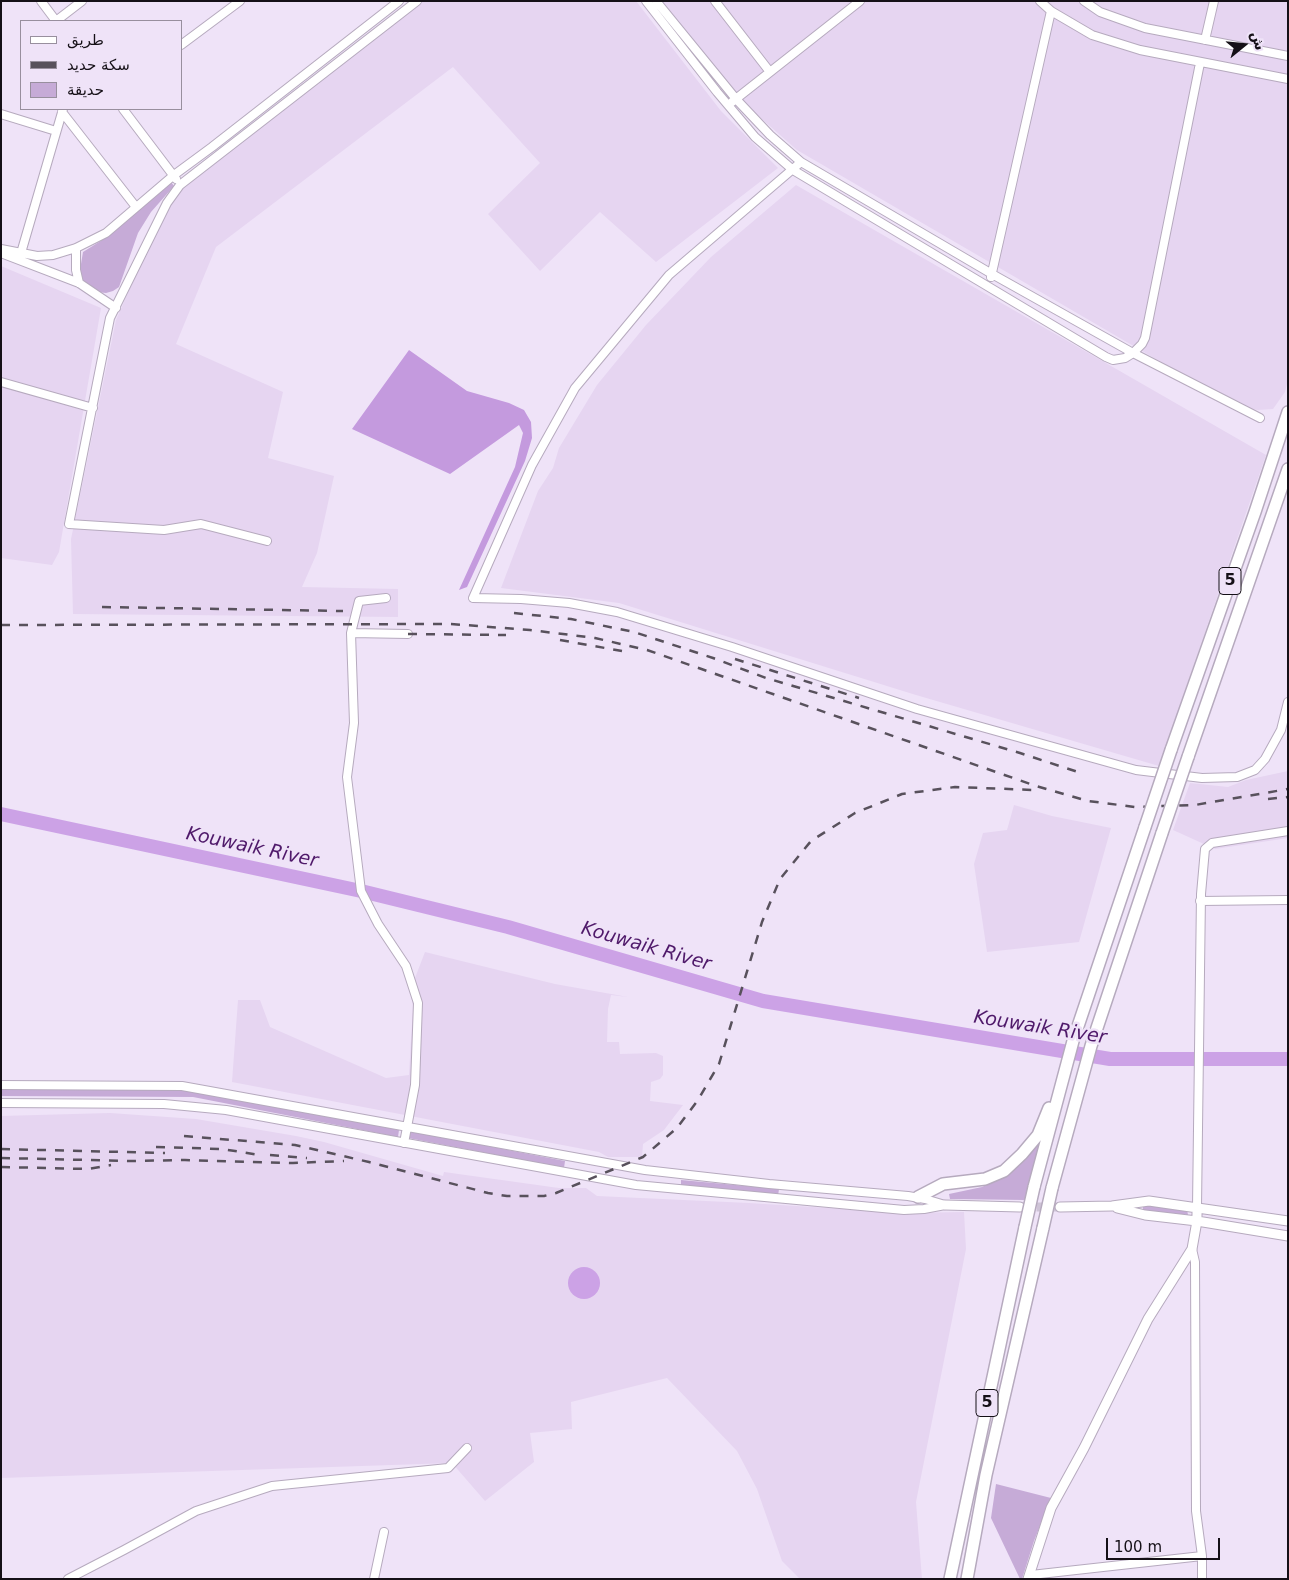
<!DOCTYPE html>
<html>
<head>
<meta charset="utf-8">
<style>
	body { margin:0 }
	#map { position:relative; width:1289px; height:1580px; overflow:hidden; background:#efe3f8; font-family:"DejaVu Sans","Noto Sans Arabic",sans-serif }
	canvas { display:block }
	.frame { position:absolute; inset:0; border:2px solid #151017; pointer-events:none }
	.legend { position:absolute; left:20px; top:20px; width:162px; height:90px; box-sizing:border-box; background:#efe3f8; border:1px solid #988f9e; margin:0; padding:6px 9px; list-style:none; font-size:15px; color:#151017 }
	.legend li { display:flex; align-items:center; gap:10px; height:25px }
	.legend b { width:25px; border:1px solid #988f9e }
	.north { position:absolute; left:1219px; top:20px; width:50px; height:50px; -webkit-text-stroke:4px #efe3f8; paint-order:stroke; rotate:73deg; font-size:14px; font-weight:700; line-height:20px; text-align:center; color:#151017 }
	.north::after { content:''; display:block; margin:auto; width:18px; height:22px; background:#151017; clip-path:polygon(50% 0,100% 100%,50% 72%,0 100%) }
	.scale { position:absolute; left:1106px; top:1538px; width:114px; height:22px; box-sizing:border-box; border:2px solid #151017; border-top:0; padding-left:6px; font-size:15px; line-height:18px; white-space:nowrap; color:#151017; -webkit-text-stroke:4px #efe3f8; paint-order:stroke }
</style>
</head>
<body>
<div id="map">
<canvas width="1289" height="1580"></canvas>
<div class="frame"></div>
<ul class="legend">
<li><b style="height:6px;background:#fff"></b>طريق</li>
<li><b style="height:6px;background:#58515c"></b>سكة حديد</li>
<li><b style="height:14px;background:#c6abd7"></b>حديقة</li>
</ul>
<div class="north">ش</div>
<div class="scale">100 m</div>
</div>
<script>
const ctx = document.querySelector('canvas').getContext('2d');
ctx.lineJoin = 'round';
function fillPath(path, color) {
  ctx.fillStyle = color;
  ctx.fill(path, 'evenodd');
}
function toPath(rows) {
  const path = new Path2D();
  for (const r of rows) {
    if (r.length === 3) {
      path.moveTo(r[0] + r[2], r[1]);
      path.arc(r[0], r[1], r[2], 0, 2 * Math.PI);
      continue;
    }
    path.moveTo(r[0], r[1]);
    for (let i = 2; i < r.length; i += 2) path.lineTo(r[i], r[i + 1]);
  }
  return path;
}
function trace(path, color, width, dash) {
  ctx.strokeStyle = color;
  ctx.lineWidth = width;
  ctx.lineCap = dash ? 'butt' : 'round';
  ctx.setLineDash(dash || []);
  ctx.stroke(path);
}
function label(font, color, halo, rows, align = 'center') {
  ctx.font = font + ' "DejaVu Sans",sans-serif';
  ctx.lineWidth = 5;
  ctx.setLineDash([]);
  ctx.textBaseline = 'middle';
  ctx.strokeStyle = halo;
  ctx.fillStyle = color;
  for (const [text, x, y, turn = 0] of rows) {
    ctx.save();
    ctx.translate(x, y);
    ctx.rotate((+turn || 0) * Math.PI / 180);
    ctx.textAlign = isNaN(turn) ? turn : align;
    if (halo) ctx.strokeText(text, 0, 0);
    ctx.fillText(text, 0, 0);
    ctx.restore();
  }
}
const built = toPath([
	[420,1,636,1,721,111,778,168,656,262,600,212,540,271,488,214,540,163,453,67,216,247,176,344,283,392,268,458,334,476,317,553,302,587,398,589,398,617,73,614,71,539,116,320,171,196],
	[660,1,1288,1,1288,380,1285,392,1273,409,1258,410,1240,408,797,150,729,90],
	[796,185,1266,455,1159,766,916,695,619,603,501,588,538,491,553,468,559,448,597,385,646,325,711,257],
	[1,266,101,308,59,552,52,565,1,558],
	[1288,771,1288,838,1215,849,1173,830,1190,783,1228,787,1246,780],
	[1014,805,1052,816,1111,828,1079,942,987,952,974,864,983,833,1007,830],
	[425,952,555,984,628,997,611,995,608,1009,607,1042,619,1042,620,1054,656,1053,663,1056,663,1075,660,1079,651,1082,650,1101,683,1105,664,1130,643,1144,642,1157,608,1157,599,1152,232,1082,238,1000,260,1000,270,1027,386,1078,409,1075,413,1006,410,991],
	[110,1113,196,1119,296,1136,324,1142,443,1176,444,1172,559,1188,586,1188,597,1196,749,1203,907,1213,964,1212,966,1249,916,1502,922,1579,800,1579,782,1561,757,1489,737,1451,667,1378,571,1402,572,1429,530,1433,534,1462,485,1501,452,1463,1,1478,1,1116]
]);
const green = toPath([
	[171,182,174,186,151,212,138,233,119,287,113,291,106,293,97,292,83,280,80,270,83,252,107,237],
	[1,1088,170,1089,194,1091,399,1130,398,1137,193,1097,1,1096],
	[410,1131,565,1161,564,1168,408,1138],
	[1043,1137,1025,1200,950,1199,949,1194,982,1187,1006,1175,1018,1166],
	[681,1180,779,1189,778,1196,681,1187],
	[1143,1205,1187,1209,1188,1215,1143,1210],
	[996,1484,1051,1498,1034,1541,1022,1579,1020,1579,991,1518]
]);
const forest = toPath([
	[409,350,467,391,509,403,524,410,531,422,532,438,525,461,467,587,459,590,515,467,523,433,519,425,450,474,352,429]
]);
const water = toPath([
	[584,1283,16]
]);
const river = toPath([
	[1,814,361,891,508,927,763,1001,1110,1059,1288,1059]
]);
const majorTunnel = toPath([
	[1023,1207,1060,1207]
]);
const minor = toPath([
	[41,1,56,21],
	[646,1,717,92,755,137,793,170,1106,357,1113,360,1125,358,1133,353,1142,344,1145,338,1200,63],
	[656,1,736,99,770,135,801,162,992,274,1133,353,1260,418],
	[715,1,770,72],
	[1040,1,1051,11,1092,35,1140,50,1288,79],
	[1084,1,1100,12,1145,28,1288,56],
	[56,21,82,1],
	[1205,40,1214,1],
	[181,45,240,1],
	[732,102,860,1],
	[123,109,176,179],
	[62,112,136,207],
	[1,114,56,131],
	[801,162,669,275,575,388,532,465,473,598,521,599,569,603,617,612,732,647,917,709,1136,770,1202,778,1237,777,1255,770,1265,759,1281,730,1288,702],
	[76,248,76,270,79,283],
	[1,249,37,256,53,255,76,248,106,233,174,175,212,147,399,1],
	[1,253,79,283,116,308],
	[21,253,63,109],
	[991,277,1051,11],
	[1,382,93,408],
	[267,541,201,524,164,530,69,524,110,318,167,203,180,185,417,1],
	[386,598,359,601,351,633,354,723,347,777,361,891,378,924,406,966,418,1003,415,1085,404,1143],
	[351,633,408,634],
	[1200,901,1288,900],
	[1,1085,182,1086,645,1170,769,1184,908,1196,925,1199,945,1205],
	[1,1103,164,1104,226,1110,636,1185,904,1210,924,1209,945,1205],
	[1197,1207,1201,894,1205,849,1212,843,1288,831],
	[1192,1249,1195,1262,1196,1511,1202,1556,1202,1579],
	[1031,1575,1202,1556],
	[68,1579,124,1550,196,1511,272,1486,448,1468,467,1448],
	[374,1579,384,1532]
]);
const major = toPath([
	[945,1205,1020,1207],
	[1060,1207,1112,1206,1149,1201,1288,1221],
	[1117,1208,1145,1215,1197,1221,1288,1236],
	[1028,1579,1051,1508,1084,1448,1148,1319,1192,1249,1197,1221,1197,1207]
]);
const highway = toPath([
	[1171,750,1255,512,1288,412],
	[1188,757,1288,469],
	[1034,1187,1073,1041,1145,827],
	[1052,1188,1091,1046,1162,833],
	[918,1197,943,1184,985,1179,1004,1171,1022,1154,1038,1135,1049,1108],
	[950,1579,1025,1227],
	[967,1579,986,1475,1043,1228]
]);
const rail = toPath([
	[102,607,343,611],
	[514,613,571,619,634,632,713,658,766,678,1020,753,1084,774],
	[1,625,451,624,530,630,595,638,647,650,1036,786,1088,801,1135,807,1195,805,1288,789],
	[408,634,506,635],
	[560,640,622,651],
	[735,659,859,698],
	[1268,799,1288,797],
	[184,1136,295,1145,369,1162,488,1193,507,1196,544,1196,556,1193,643,1157,677,1128,698,1100,719,1064,762,922,780,879,811,841,855,813,902,794,955,787,1034,790],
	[156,1147,222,1149,260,1155],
	[1,1149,165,1153],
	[270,1155,307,1158],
	[1,1158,131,1161,185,1160,293,1163,344,1161],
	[1,1167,88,1169,111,1165]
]);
const highwayBridge = toPath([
	[1145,827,1171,750],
	[1162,833,1188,757],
	[1025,1227,1034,1187],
	[1043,1228,1052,1188]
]);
const shields = [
	[1230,581,22],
	[987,1403,22]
];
const shieldNames = [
	["5",1230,581],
	["5",987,1403]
];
const waterNames = [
	["Kouwaik River",252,848,12],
	["Kouwaik River",646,947,16],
	["Kouwaik River",1040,1028,9]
];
fillPath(built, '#e6d5f1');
fillPath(green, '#c6abd7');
fillPath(forest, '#c49ade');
fillPath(water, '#cca2e6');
trace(river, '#cca2e6', 14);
trace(majorTunnel, '#cec3d6', 9, [9, 4.5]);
trace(minor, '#b6aabe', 10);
trace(major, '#b6aabe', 11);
trace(highway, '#b6aabe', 14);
trace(minor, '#fff', 8);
trace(major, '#fff', 9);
trace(highway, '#fff', 11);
trace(rail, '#58515c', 2.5, [9, 9]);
trace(highwayBridge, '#b6aabe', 14, []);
trace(highwayBridge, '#fff', 11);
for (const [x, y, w] of shields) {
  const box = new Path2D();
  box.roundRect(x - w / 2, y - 13.5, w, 27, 4);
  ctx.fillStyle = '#efe3f8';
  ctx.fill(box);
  trace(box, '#151017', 1);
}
label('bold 16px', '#151017', null, shieldNames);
label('italic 19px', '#4f196a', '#efe3f8', waterNames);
</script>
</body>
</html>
